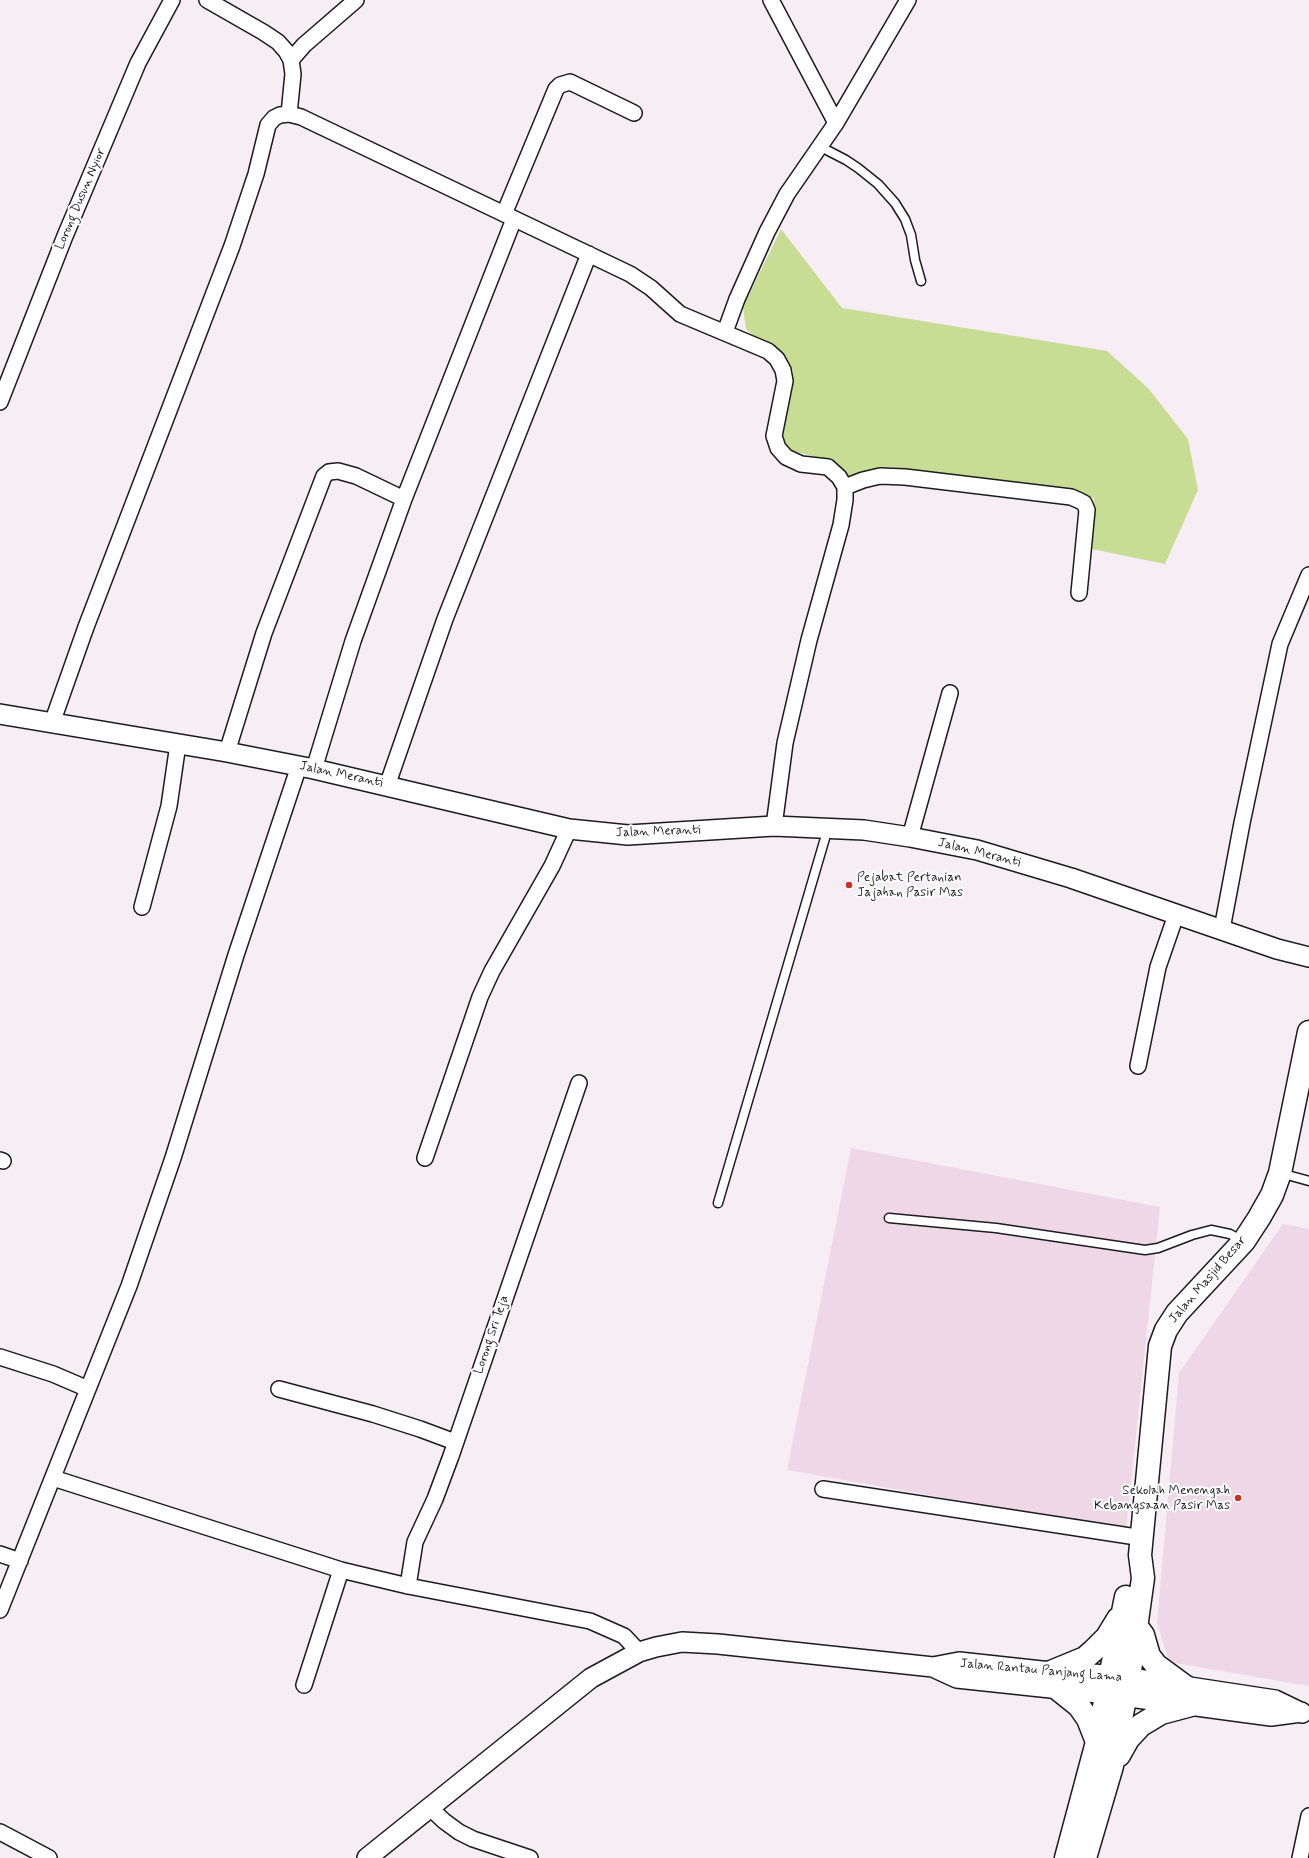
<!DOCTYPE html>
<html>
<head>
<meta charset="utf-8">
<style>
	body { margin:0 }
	canvas { display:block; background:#f7edf4 }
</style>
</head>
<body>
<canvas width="1309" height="1858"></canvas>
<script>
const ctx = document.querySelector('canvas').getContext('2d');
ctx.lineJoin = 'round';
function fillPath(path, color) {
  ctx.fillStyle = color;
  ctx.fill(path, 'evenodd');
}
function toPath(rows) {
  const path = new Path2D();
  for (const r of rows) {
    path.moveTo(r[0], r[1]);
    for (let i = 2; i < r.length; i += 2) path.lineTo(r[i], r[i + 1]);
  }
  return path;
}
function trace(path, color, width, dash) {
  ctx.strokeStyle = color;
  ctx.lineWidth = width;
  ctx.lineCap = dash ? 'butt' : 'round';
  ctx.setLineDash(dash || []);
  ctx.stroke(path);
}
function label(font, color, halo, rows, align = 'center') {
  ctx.font = font + ' Mynerve,sans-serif';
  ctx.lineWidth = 4;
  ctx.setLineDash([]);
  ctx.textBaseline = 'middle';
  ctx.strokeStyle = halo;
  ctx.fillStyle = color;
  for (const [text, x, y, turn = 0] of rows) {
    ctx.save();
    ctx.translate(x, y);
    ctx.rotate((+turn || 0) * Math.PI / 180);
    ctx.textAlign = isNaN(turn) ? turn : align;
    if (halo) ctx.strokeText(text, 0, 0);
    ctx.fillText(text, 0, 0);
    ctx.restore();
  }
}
const built = toPath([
	[851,1148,1160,1207,1126,1530,787,1470],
	[1283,1224,1309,1229,1309,1686,1169,1662,1157,1623,1179,1373]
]);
const green = toPath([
	[781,229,842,308,1107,351,1148,388,1188,439,1198,490,1165,564,1092,549,1094,498,891,467,848,477,846,472,824,459,793,451,783,445,782,430,793,371,788,363,758,340,746,329,743,307]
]);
const service = toPath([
	[819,146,846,160,858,168,878,184,895,203,905,219,911,235,915,260,921,281],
	[1280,1173,1309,1181],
	[718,1203,828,828],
	[889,1218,996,1228,1145,1250,1158,1248,1192,1235,1211,1230,1230,1234,1243,1241]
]);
const minor = toPath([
	[207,0,263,32,278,42,286,51,291,60,293,74,289,114],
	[771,0,836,123],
	[291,60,304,45,356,0],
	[504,214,556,89,560,85,570,82,634,113],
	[725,332,737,299,767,232,787,194,836,123,908,0],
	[0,402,65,236,138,63,172,0],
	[845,487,863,480,880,476,905,477,1071,497,1078,500,1084,503,1087,510,1079,593],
	[52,723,86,627,232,246,256,174,268,125,274,118,280,115,289,114,301,117,630,274,651,288,680,314,768,351,777,359,783,370,785,381,774,436,778,448,786,457,801,464,828,467,839,477,845,487,845,500,841,525,809,640,785,743,774,826],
	[227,752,264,633,324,476,329,472,338,471,356,476,404,499],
	[314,769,353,641,404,499,514,219],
	[387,786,445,619,589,254],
	[910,837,950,693],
	[142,907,169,806,178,744],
	[1222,929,1242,823,1280,644,1309,575],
	[1138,1066,1158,967,1176,915],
	[425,1158,480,997,492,971,552,866,569,829],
	[0,1160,3,1161],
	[0,1357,53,1374,88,1389],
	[279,1389,373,1414,420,1429,455,1442],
	[53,1478,341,1570,408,1586,590,1621,624,1636,639,1652],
	[823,1489,1143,1538],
	[0,1554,20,1561],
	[408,1586,415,1542,435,1499,451,1456,579,1083],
	[0,1610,129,1286,173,1158,236,955,299,766],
	[304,1685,341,1570],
	[429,1807,444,1821,459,1832,473,1839,530,1858],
	[0,1832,49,1858],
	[1300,1858,1309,1816]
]);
const tertiary = toPath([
	[0,714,227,752,314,769,569,829,628,835,774,826,864,830,910,837,977,850,1071,878,1277,949,1309,957],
	[933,1667,959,1662,1051,1672,1111,1675,1275,1700,1302,1713],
	[367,1858,591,1678,639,1652,656,1647,682,1642,718,1644,933,1667,957,1678,1107,1694,1271,1716,1301,1712]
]);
const secondary = toPath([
	[1137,1627,1143,1635,1149,1656,1156,1665,1186,1687],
	[1051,1672,1085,1658,1093,1651,1107,1637,1118,1619],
	[1059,1690,1079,1706,1088,1719,1097,1742],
	[1119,1755,1128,1739,1141,1725,1161,1713,1191,1705],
	[1066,1858,1097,1742,1126,1597],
	[1085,1858,1112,1766,1129,1678,1143,1578,1140,1555,1160,1346,1166,1330,1177,1313,1244,1241,1259,1218,1272,1195,1280,1173,1309,1032]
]);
const markers = [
	[849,885,4,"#c8321e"],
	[1238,1498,4,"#c8321e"]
];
const streetNames = [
	["Lorong Dusun Nyior",81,199,-67],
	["Jalan Meranti",341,775,12],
	["Jalan Meranti",658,832,-2],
	["Jalan Meranti",979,853,14],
	["Jalan Masjid Besar",1208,1280,-49],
	["Lorong Sri Teja",492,1335,-71],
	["Jalan Rantau Panjang Lama",1041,1671,5]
];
const poiNames = [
	["Pejabat Pertanian",857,878],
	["Jajahan Pasir Mas",857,893],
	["Sekolah Menengah",1230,1491,"right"],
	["Kebangsaan Pasir Mas",1230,1506,"right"]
];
fillPath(built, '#eed8e6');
fillPath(green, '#c6dd93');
trace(service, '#1c1c1c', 11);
trace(minor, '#1c1c1c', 18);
trace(tertiary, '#1c1c1c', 22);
trace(secondary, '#1c1c1c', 25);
trace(service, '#fff', 8);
trace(minor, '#fff', 15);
trace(tertiary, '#fff', 19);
trace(secondary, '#fff', 22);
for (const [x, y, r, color] of markers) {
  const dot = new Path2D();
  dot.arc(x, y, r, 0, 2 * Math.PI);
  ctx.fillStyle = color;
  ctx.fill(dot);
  trace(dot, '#fff', 1.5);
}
label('13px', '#1c1c1c', '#fff', streetNames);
label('13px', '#1c1c1c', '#fff', poiNames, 'left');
</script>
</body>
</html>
